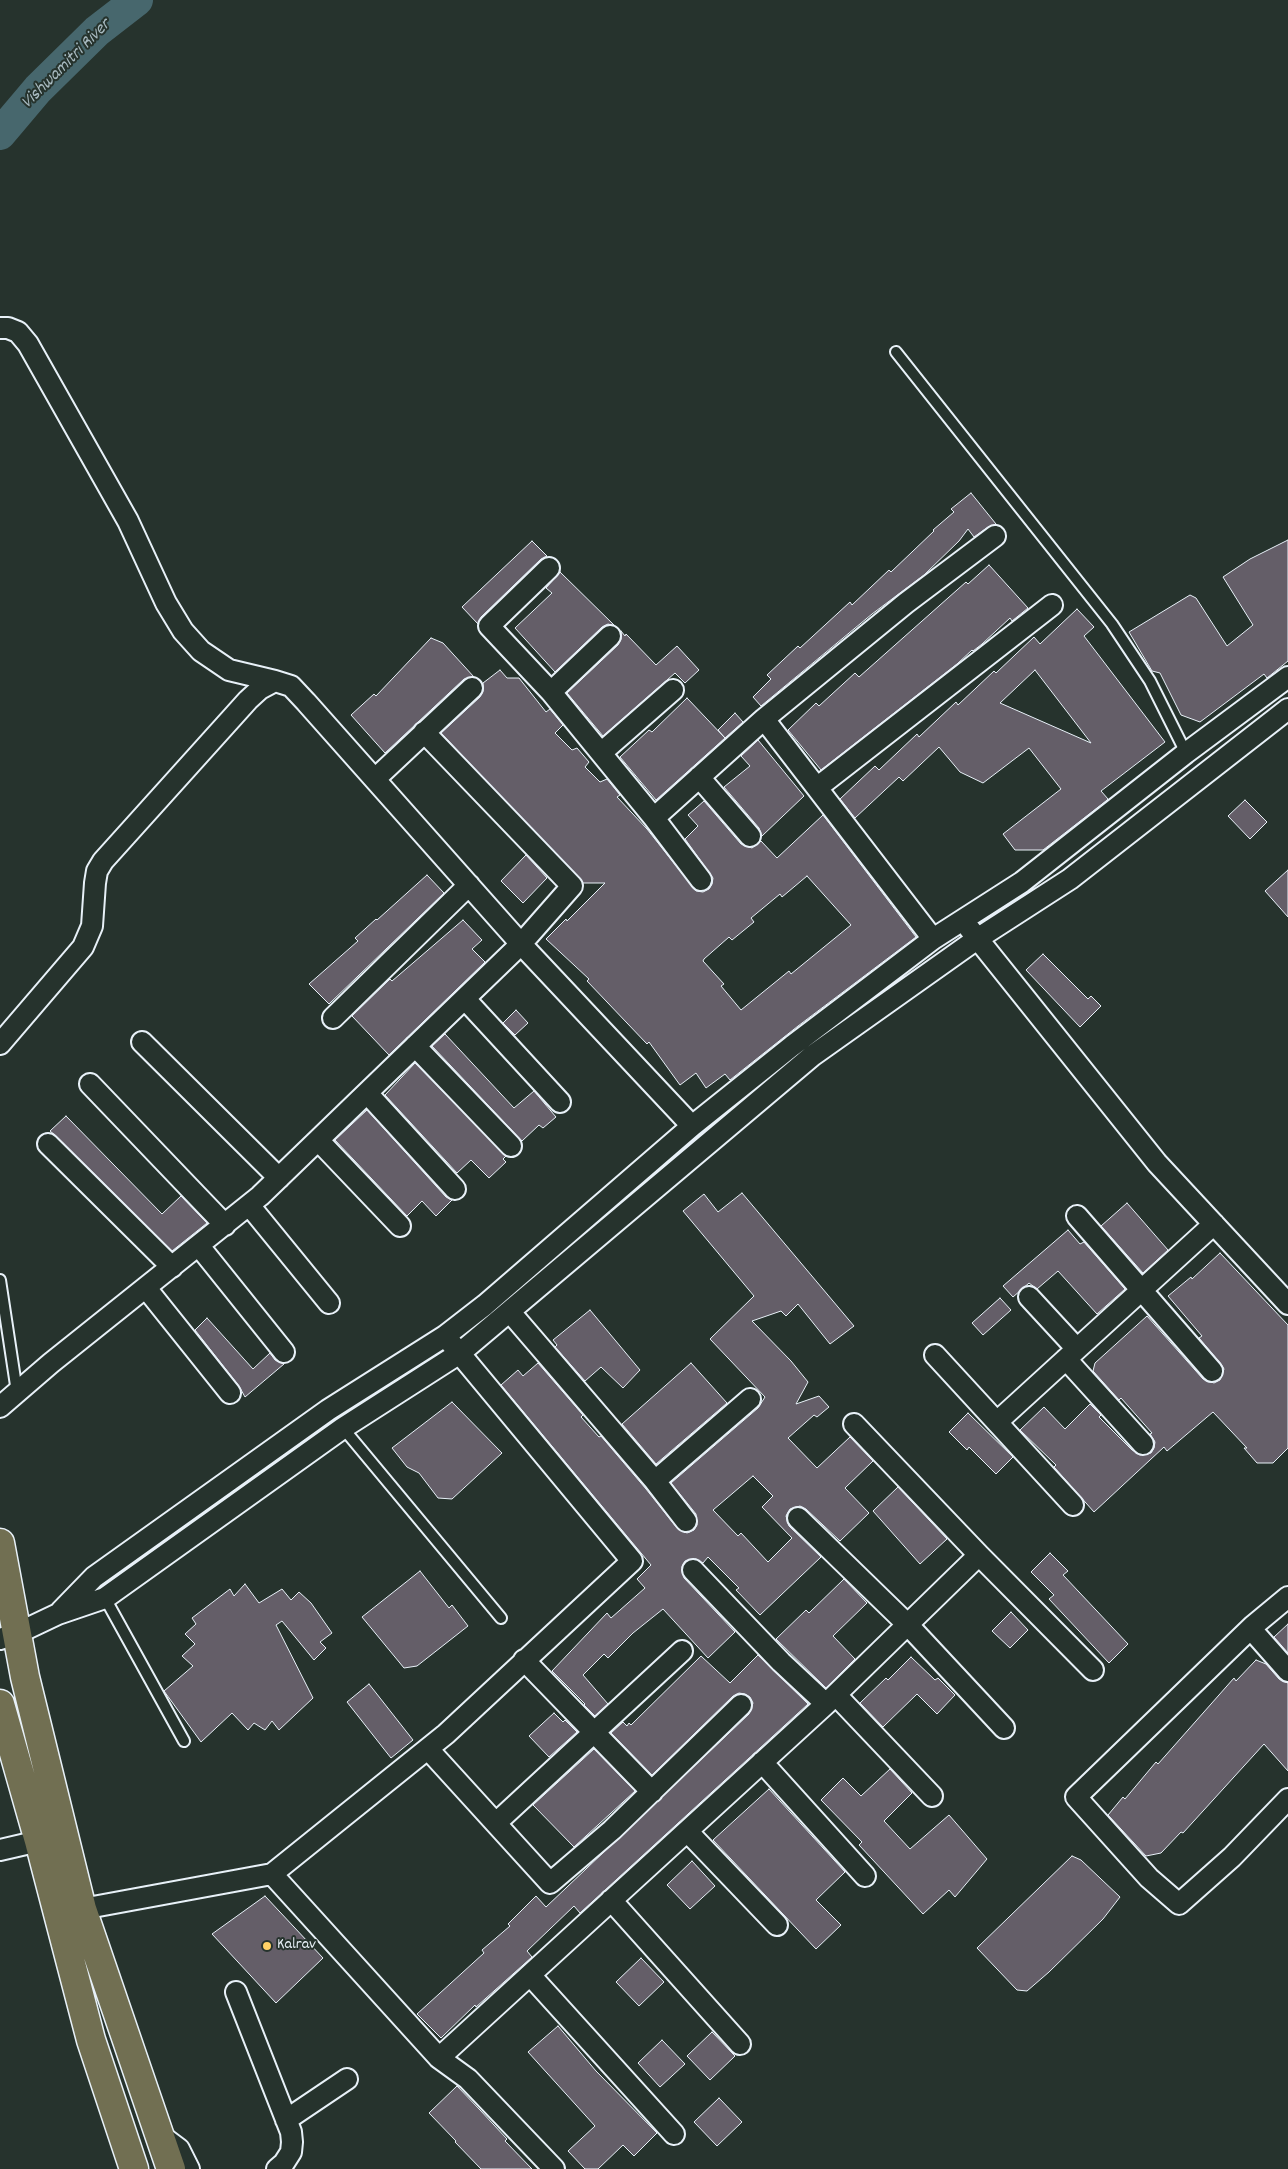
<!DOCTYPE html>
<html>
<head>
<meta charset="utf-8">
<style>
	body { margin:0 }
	canvas { display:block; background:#26332d }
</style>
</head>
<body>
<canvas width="1288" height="2169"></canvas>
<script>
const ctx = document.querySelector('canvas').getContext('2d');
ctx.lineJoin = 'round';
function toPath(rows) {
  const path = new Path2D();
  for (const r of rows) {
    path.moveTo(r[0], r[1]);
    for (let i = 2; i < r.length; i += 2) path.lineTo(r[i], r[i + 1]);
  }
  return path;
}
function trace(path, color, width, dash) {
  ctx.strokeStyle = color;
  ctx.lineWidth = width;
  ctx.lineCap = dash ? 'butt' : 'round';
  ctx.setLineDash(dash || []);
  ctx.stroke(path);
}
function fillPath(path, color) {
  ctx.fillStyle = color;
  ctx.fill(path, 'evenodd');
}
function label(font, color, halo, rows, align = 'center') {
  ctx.font = font + ' Dekko,sans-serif';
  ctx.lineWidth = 4;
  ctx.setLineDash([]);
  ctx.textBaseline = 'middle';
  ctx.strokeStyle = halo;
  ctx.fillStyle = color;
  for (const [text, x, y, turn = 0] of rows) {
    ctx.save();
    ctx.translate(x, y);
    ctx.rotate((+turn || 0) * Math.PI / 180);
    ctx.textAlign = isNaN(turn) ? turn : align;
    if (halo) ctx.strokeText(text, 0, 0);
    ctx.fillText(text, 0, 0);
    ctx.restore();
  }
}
const river = toPath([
	[0,134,38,89,97,31,137,0]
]);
const building = toPath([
	[971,493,996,524,988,527,974,537,968,529,959,541,924,575,872,614,761,706,753,697,771,679,767,675,798,646,800,648,850,602,852,605,889,570,891,572,934,531,933,530,954,512,951,509,971,493],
	[1288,540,1288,661,1267,678,1264,674,1200,722,1181,715,1160,673,1152,671,1129,632,1190,595,1196,598,1227,646,1253,625,1223,577,1250,559,1288,540],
	[532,541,547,556,541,559,481,617,478,624,462,607,532,541],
	[989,565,1028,608,1012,621,1010,618,982,644,973,651,972,650,957,664,821,770,788,730,816,703,819,706,855,673,859,677,966,582,968,584,989,565],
	[560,572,615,626,608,624,602,627,555,672,515,628,552,593,546,588,560,572],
	[1077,609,1094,627,1084,636,1165,742,1101,791,1108,799,1106,801,1043,850,1015,850,1003,834,1061,789,1029,748,983,783,960,772,939,747,903,781,899,777,855,818,840,799,875,766,879,770,917,734,919,737,956,702,958,705,994,671,996,673,1034,637,1040,644,1077,609],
	[1035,670,1091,743,1000,703,1035,670],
	[621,631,625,636,626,634,656,665,677,646,699,670,685,683,675,673,603,736,567,693,618,645,621,639,621,631],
	[431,638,443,643,474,677,464,679,385,753,351,715,374,694,376,696,431,638],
	[500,670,507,678,519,678,546,712,550,709,563,725,555,733,572,750,577,748,589,762,585,767,600,782,607,779,620,795,617,797,647,829,696,891,703,892,709,889,712,884,713,878,685,839,698,826,688,815,704,801,741,844,752,848,761,841,777,858,823,815,916,937,798,1026,730,1080,725,1074,706,1088,696,1073,680,1085,649,1042,647,1044,587,981,589,979,546,939,566,919,567,921,605,883,583,883,441,733,480,697,483,691,483,683,500,670],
	[807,876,851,925,791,974,789,971,741,1010,721,986,724,984,703,961,704,959,729,937,732,940,754,922,751,918,780,894,782,897,807,876],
	[687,698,725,738,656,800,620,757,649,730,652,732,687,698],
	[735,713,743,722,725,738,718,730,735,713],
	[758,740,804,796,762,836,759,828,724,787,750,766,741,756,758,740],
	[1245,800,1267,822,1250,839,1228,816,1245,800],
	[526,855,547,878,523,903,501,881,526,855],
	[1288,870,1288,917,1265,891,1288,870],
	[427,875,444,893,329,1004,309,984,358,941,355,938,376,919,377,920,427,875],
	[463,920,482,940,472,949,485,962,389,1055,352,1016,390,979,392,981,463,920],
	[1043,954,1088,999,1091,996,1101,1006,1080,1027,1026,970,1043,954],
	[516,1010,528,1023,515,1035,503,1023,516,1010],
	[445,1034,514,1108,534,1091,556,1117,543,1128,539,1125,522,1141,432,1046,445,1034],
	[415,1063,506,1156,503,1159,506,1162,489,1178,471,1160,457,1173,385,1095,415,1063],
	[367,1110,446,1197,452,1200,436,1216,422,1201,407,1216,335,1140,367,1110],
	[66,1116,162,1214,181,1196,207,1223,172,1251,56,1136,50,1131,66,1116],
	[742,1193,854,1326,830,1344,798,1304,786,1316,781,1311,752,1321,791,1361,808,1382,796,1404,819,1396,829,1407,817,1417,814,1415,788,1438,817,1468,850,1437,873,1461,845,1488,869,1513,840,1541,806,1509,800,1506,790,1509,786,1516,789,1526,821,1557,760,1615,736,1590,739,1588,708,1557,703,1563,696,1559,685,1561,682,1567,684,1578,735,1632,708,1658,663,1609,633,1633,608,1658,604,1654,583,1675,608,1704,595,1716,584,1705,585,1704,552,1671,607,1613,611,1618,645,1588,637,1579,651,1565,501,1385,518,1370,523,1376,538,1363,583,1415,581,1417,599,1437,601,1436,646,1489,677,1528,687,1533,694,1530,697,1525,696,1514,671,1483,758,1408,765,1397,710,1339,754,1296,683,1211,704,1194,718,1212,742,1193],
	[753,1476,773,1496,762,1507,792,1538,768,1562,741,1533,738,1536,713,1510,753,1476],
	[1127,1203,1168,1250,1143,1273,1101,1226,1127,1203],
	[1068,1230,1080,1244,1084,1242,1125,1289,1097,1314,1058,1271,1037,1289,1029,1283,1013,1297,1003,1286,1068,1230],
	[1220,1253,1288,1325,1288,1448,1273,1463,1257,1463,1244,1448,1247,1448,1213,1412,1167,1451,1164,1447,1094,1512,1054,1467,1056,1465,1020,1430,1044,1407,1065,1429,1090,1404,1101,1415,1099,1417,1132,1450,1140,1455,1151,1453,1154,1448,1155,1442,1150,1434,1152,1433,1121,1398,1119,1400,1093,1371,1095,1363,1147,1316,1203,1379,1214,1383,1220,1380,1224,1369,1221,1364,1199,1338,1202,1336,1168,1296,1191,1277,1192,1279,1220,1253],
	[1000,1298,1011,1310,983,1335,972,1323,1000,1298],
	[590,1310,640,1370,623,1388,601,1367,585,1381,555,1347,557,1345,553,1340,590,1310],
	[207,1318,253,1369,270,1353,275,1360,284,1364,245,1397,239,1386,195,1330,207,1318],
	[691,1363,727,1403,656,1464,622,1424,691,1363],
	[452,1402,502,1453,452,1499,438,1498,419,1473,407,1467,392,1448,452,1402],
	[968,1413,1013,1457,996,1474,969,1447,967,1450,949,1432,968,1413],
	[898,1487,947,1539,920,1564,873,1511,898,1487],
	[1050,1553,1068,1571,1063,1575,1128,1644,1109,1663,1049,1599,1054,1595,1031,1572,1050,1553],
	[420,1571,449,1608,452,1605,468,1626,417,1666,404,1668,362,1617,420,1571],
	[844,1579,867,1603,833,1636,855,1659,826,1688,776,1639,806,1610,809,1613,844,1579],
	[245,1584,259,1603,282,1589,291,1600,299,1592,311,1603,332,1633,320,1642,326,1648,314,1660,282,1621,276,1625,313,1698,279,1730,272,1721,265,1730,254,1723,248,1730,232,1713,201,1742,164,1691,193,1666,182,1656,195,1644,185,1634,196,1624,192,1618,230,1589,234,1596,245,1584],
	[1011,1612,1028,1630,1010,1648,992,1631,1011,1612],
	[1288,1624,1288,1653,1274,1637,1288,1624],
	[758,1655,808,1704,580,1913,574,1906,527,1951,532,1957,476,2007,475,2005,441,2038,417,2014,484,1953,482,1950,510,1926,508,1924,536,1896,546,1907,749,1714,753,1703,750,1697,745,1694,739,1693,733,1696,652,1775,611,1733,623,1722,627,1726,629,1723,631,1725,701,1656,730,1683,758,1655],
	[911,1657,935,1680,938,1678,955,1695,937,1714,917,1694,883,1727,860,1703,886,1678,888,1680,911,1657],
	[1256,1660,1266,1664,1279,1679,1288,1683,1288,1771,1264,1744,1183,1833,1181,1832,1161,1853,1146,1856,1108,1815,1123,1797,1125,1799,1156,1762,1158,1764,1234,1678,1236,1681,1256,1660],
	[369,1684,413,1740,391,1758,347,1702,369,1684],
	[554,1713,563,1722,565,1720,577,1732,549,1757,529,1736,554,1713],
	[594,1749,635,1791,574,1847,533,1805,594,1749],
	[890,1769,912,1793,884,1821,910,1849,949,1815,987,1859,955,1897,949,1890,923,1914,859,1845,862,1842,821,1800,843,1778,861,1796,890,1769],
	[769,1789,845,1872,816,1900,841,1925,816,1949,713,1840,769,1789],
	[1072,1856,1081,1860,1120,1897,1103,1919,1049,1972,1027,1991,1017,1990,977,1948,1072,1856],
	[692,1861,715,1886,690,1909,667,1885,692,1861],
	[265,1896,323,1958,276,2003,212,1934,265,1896],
	[641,1958,664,1982,639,2006,616,1982,641,1958],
	[558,2026,596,2071,657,2133,634,2156,623,2145,598,2169,585,2169,568,2151,595,2126,528,2052,558,2026],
	[712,2032,735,2056,710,2080,687,2056,712,2032],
	[662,2040,685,2064,660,2087,638,2063,662,2040],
	[457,2086,480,2110,507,2139,505,2141,532,2169,481,2169,455,2142,456,2141,429,2113,457,2086],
	[719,2098,742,2122,717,2146,694,2122,719,2098]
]);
const lane = toPath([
	[896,352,1112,624,1150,681,1186,753],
	[0,1280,17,1392],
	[343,1428,501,1618],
	[105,1598,184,1741]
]);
const street = toPath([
	[0,328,8,328,18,332,28,344,128,521,166,603,183,631,201,651,229,670,275,681],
	[549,568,489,626,551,692,654,818,764,719],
	[551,692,610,636],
	[601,753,673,690],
	[699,777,750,836],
	[375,779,472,688],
	[818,787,1052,605],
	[654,818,701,880],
	[969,928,1157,1163,1288,1304],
	[933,939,764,719,906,603,995,536],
	[465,999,560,1102],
	[333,1018,469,885],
	[142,1042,279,1178],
	[0,1044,83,947,92,926,95,883,97,871,103,861,248,700,260,689,275,681,291,686,306,702,521,944,572,886,424,732],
	[415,1046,511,1146],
	[90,1084,225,1225],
	[367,1093,455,1189],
	[318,1140,400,1226],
	[48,1144,172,1267],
	[249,1205,329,1303],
	[1077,1216,1212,1371],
	[199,1246,284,1352],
	[146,1288,230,1393],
	[1029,1297,1077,1349],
	[510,1312,655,1481,686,1521],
	[935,1355,1073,1505],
	[1066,1359,1143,1444],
	[0,1407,51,1363,260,1196,521,944,692,1126],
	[997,1422,1214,1224],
	[854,1424,979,1555,1093,1670],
	[655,1481,750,1399],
	[798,1518,908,1625,1004,1728],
	[693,1570,781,1662,826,1704],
	[1288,1597,1253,1626,1076,1797,1149,1878,1179,1904,1232,1857,1288,1799],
	[61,1611,94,1577,328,1410,445,1336,485,1305,692,1126,792,1046,933,939,1022,882,1186,753,1288,677],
	[1251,1629,1288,1671],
	[0,1639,18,1633,58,1614,105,1598,343,1428,460,1353,812,1056,977,939,1070,879,1288,709],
	[524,1660,652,1792],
	[836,1695,932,1796],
	[428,1749,550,1883,612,1830,741,1705],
	[762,1762,865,1876],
	[496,1823,682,1651],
	[687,1831,777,1925],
	[0,1850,39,1841],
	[272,1874,446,1734,632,1561,451,1343],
	[611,1900,740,2044],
	[82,1909,272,1874,439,2058,826,1704,979,1555],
	[530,1975,674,2134],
	[236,1992,291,2132,292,2142,291,2152,284,2163,277,2169],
	[439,2058,468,2079,554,2169],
	[286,2120,347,2079],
	[159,2134,179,2149,189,2169]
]);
const primary = toPath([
	[0,1543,25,1677,82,1909,171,2169],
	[0,1704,39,1841,91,2040,134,2169]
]);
const markers = [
	[267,1946,5,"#ffd166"]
];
const poiNames = [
	["Kalrav",277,1946]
];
const waterNames = [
	["Vishwamitri River",67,65,-45]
];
trace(river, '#47676d', 32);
fillPath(building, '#645e68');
trace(building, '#e8f1f8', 1);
trace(lane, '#e8f1f8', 14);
trace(street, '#e8f1f8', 24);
trace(primary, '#e8f1f8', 31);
trace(lane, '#26332d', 10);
trace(street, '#26332d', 20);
trace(primary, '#716f52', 28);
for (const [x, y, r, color] of markers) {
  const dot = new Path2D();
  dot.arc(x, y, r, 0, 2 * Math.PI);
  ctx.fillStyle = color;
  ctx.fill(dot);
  trace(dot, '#26332d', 2);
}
label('16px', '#e8f1f8', '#26332d', poiNames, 'left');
label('italic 18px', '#a8bac0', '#26332d', waterNames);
</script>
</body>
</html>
